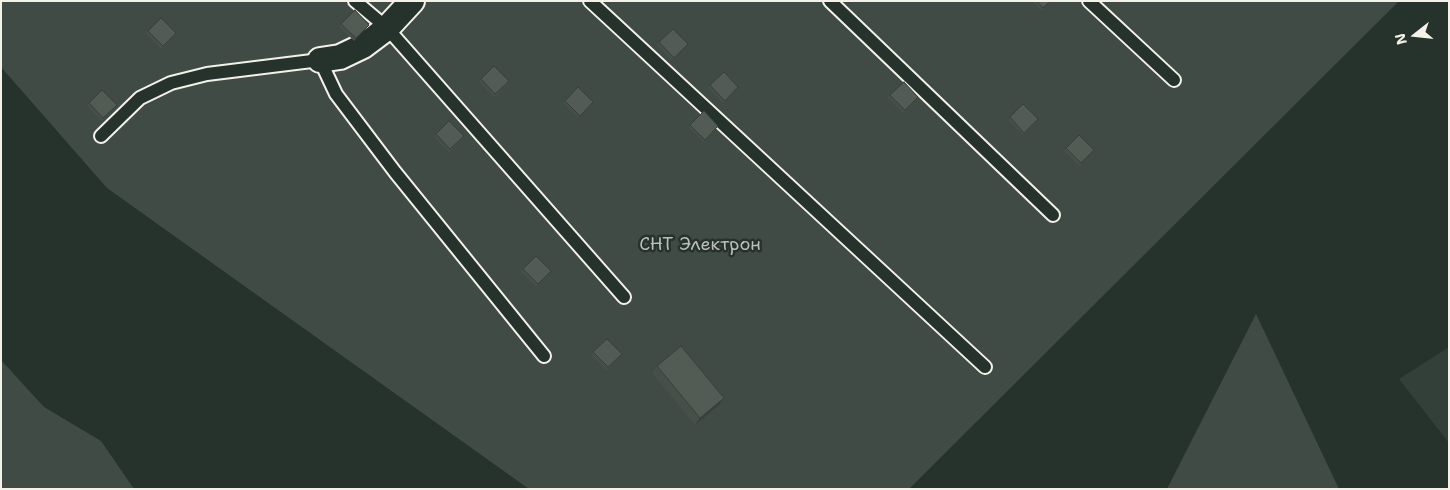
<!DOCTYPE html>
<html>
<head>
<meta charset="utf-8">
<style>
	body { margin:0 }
	#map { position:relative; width:1450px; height:490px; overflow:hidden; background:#26332d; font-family:"Shantell Sans",sans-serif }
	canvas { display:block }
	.frame { position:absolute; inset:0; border:2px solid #f4f1e8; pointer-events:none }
	.north { position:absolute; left:1390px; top:10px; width:50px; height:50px; -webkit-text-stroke:4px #26332d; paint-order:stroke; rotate:254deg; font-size:14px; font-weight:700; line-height:20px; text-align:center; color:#f4f1e8 }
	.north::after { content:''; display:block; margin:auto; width:18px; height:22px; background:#f4f1e8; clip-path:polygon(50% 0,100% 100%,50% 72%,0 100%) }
</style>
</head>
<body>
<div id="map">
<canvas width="1450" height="490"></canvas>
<div class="frame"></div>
<div class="north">N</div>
</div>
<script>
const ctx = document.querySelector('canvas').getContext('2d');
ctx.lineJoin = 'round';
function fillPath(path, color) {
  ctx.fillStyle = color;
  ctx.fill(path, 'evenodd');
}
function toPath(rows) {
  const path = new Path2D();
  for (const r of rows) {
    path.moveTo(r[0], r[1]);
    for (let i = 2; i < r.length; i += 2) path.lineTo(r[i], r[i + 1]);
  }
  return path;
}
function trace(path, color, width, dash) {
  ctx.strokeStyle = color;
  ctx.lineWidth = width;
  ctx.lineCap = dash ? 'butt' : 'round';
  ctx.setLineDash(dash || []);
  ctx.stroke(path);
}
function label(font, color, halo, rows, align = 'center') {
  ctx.font = font + ' "Shantell Sans",sans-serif';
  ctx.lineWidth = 5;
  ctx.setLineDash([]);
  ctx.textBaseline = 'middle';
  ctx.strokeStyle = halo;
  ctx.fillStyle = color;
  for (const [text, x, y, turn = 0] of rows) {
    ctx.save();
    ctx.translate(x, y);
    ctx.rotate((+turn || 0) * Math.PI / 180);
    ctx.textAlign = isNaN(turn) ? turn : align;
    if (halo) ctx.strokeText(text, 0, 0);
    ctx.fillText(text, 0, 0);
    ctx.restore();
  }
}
const built = toPath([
	[1449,347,1449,443,1399,379]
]);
const green = toPath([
	[1,1,1399,1,909,489,529,489,107,188,1,67],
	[1256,314,1339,489,1167,489],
	[1,360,44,407,101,441,134,489,1,489]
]);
const service = toPath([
	[355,1,387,28,624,297],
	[590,1,985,367],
	[830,1,1053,215],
	[1089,1,1174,80],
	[101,136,140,98,171,83,207,74,320,60,336,94,395,172,544,356]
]);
const minor = toPath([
	[320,60,340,57,363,46,387,28,412,1]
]);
const wall = toPath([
	[1032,1,1051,1,1041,10],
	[341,24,369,25,354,41,339,26],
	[148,31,176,33,161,49,146,34],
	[659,42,688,44,672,60,657,45],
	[481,79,507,84,494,97,479,82],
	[710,85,736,90,723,103,708,88],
	[890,95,918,97,903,113,888,98],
	[565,101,593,102,578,118,563,103],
	[89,103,117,105,101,121,87,106],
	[1010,117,1036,122,1023,135,1008,120],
	[690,125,718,126,703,142,689,127],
	[436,134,462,139,449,152,434,137],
	[1066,148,1094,150,1079,166,1064,151],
	[523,269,551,271,536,287,521,272],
	[593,352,620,356,606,370,591,355],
	[657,366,724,398,719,405,695,425,652,373]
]);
const shadedWall = toPath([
	[724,398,719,405,695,425,700,418]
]);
const building = toPath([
	[1037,1,1050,1,1043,8,1037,1],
	[355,10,369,25,356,38,341,24,355,10],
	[161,18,176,33,163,46,148,31,161,18],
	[673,29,688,44,674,58,659,42,673,29],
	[494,66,509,81,495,94,481,79,494,66],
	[724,72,738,87,725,101,710,85,724,72],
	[904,82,918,97,905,110,890,95,904,82],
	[578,87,593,102,580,116,565,101,578,87],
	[102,90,117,105,103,118,89,103,102,90],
	[1023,104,1038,119,1024,133,1010,117,1023,104],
	[704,111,718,126,705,140,690,125,704,111],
	[449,121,464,136,450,149,436,134,449,121],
	[1079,135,1094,150,1081,163,1066,148,1079,135],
	[536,256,551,271,538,284,523,269,536,256],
	[607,339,622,354,608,367,593,352,607,339],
	[681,346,724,398,700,418,657,366,681,346]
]);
const parkNames = [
	["СНТ Электрон",700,245]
];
fillPath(built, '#333f39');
fillPath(green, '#414b45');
trace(service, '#f4f1e8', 16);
trace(minor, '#f4f1e8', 28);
trace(service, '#26332d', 12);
trace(minor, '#26332d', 24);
fillPath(wall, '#474f49');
fillPath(shadedWall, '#39403c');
fillPath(building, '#525c55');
trace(building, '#39403c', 1);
label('18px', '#bebfb7', '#26332d', parkNames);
</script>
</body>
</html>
